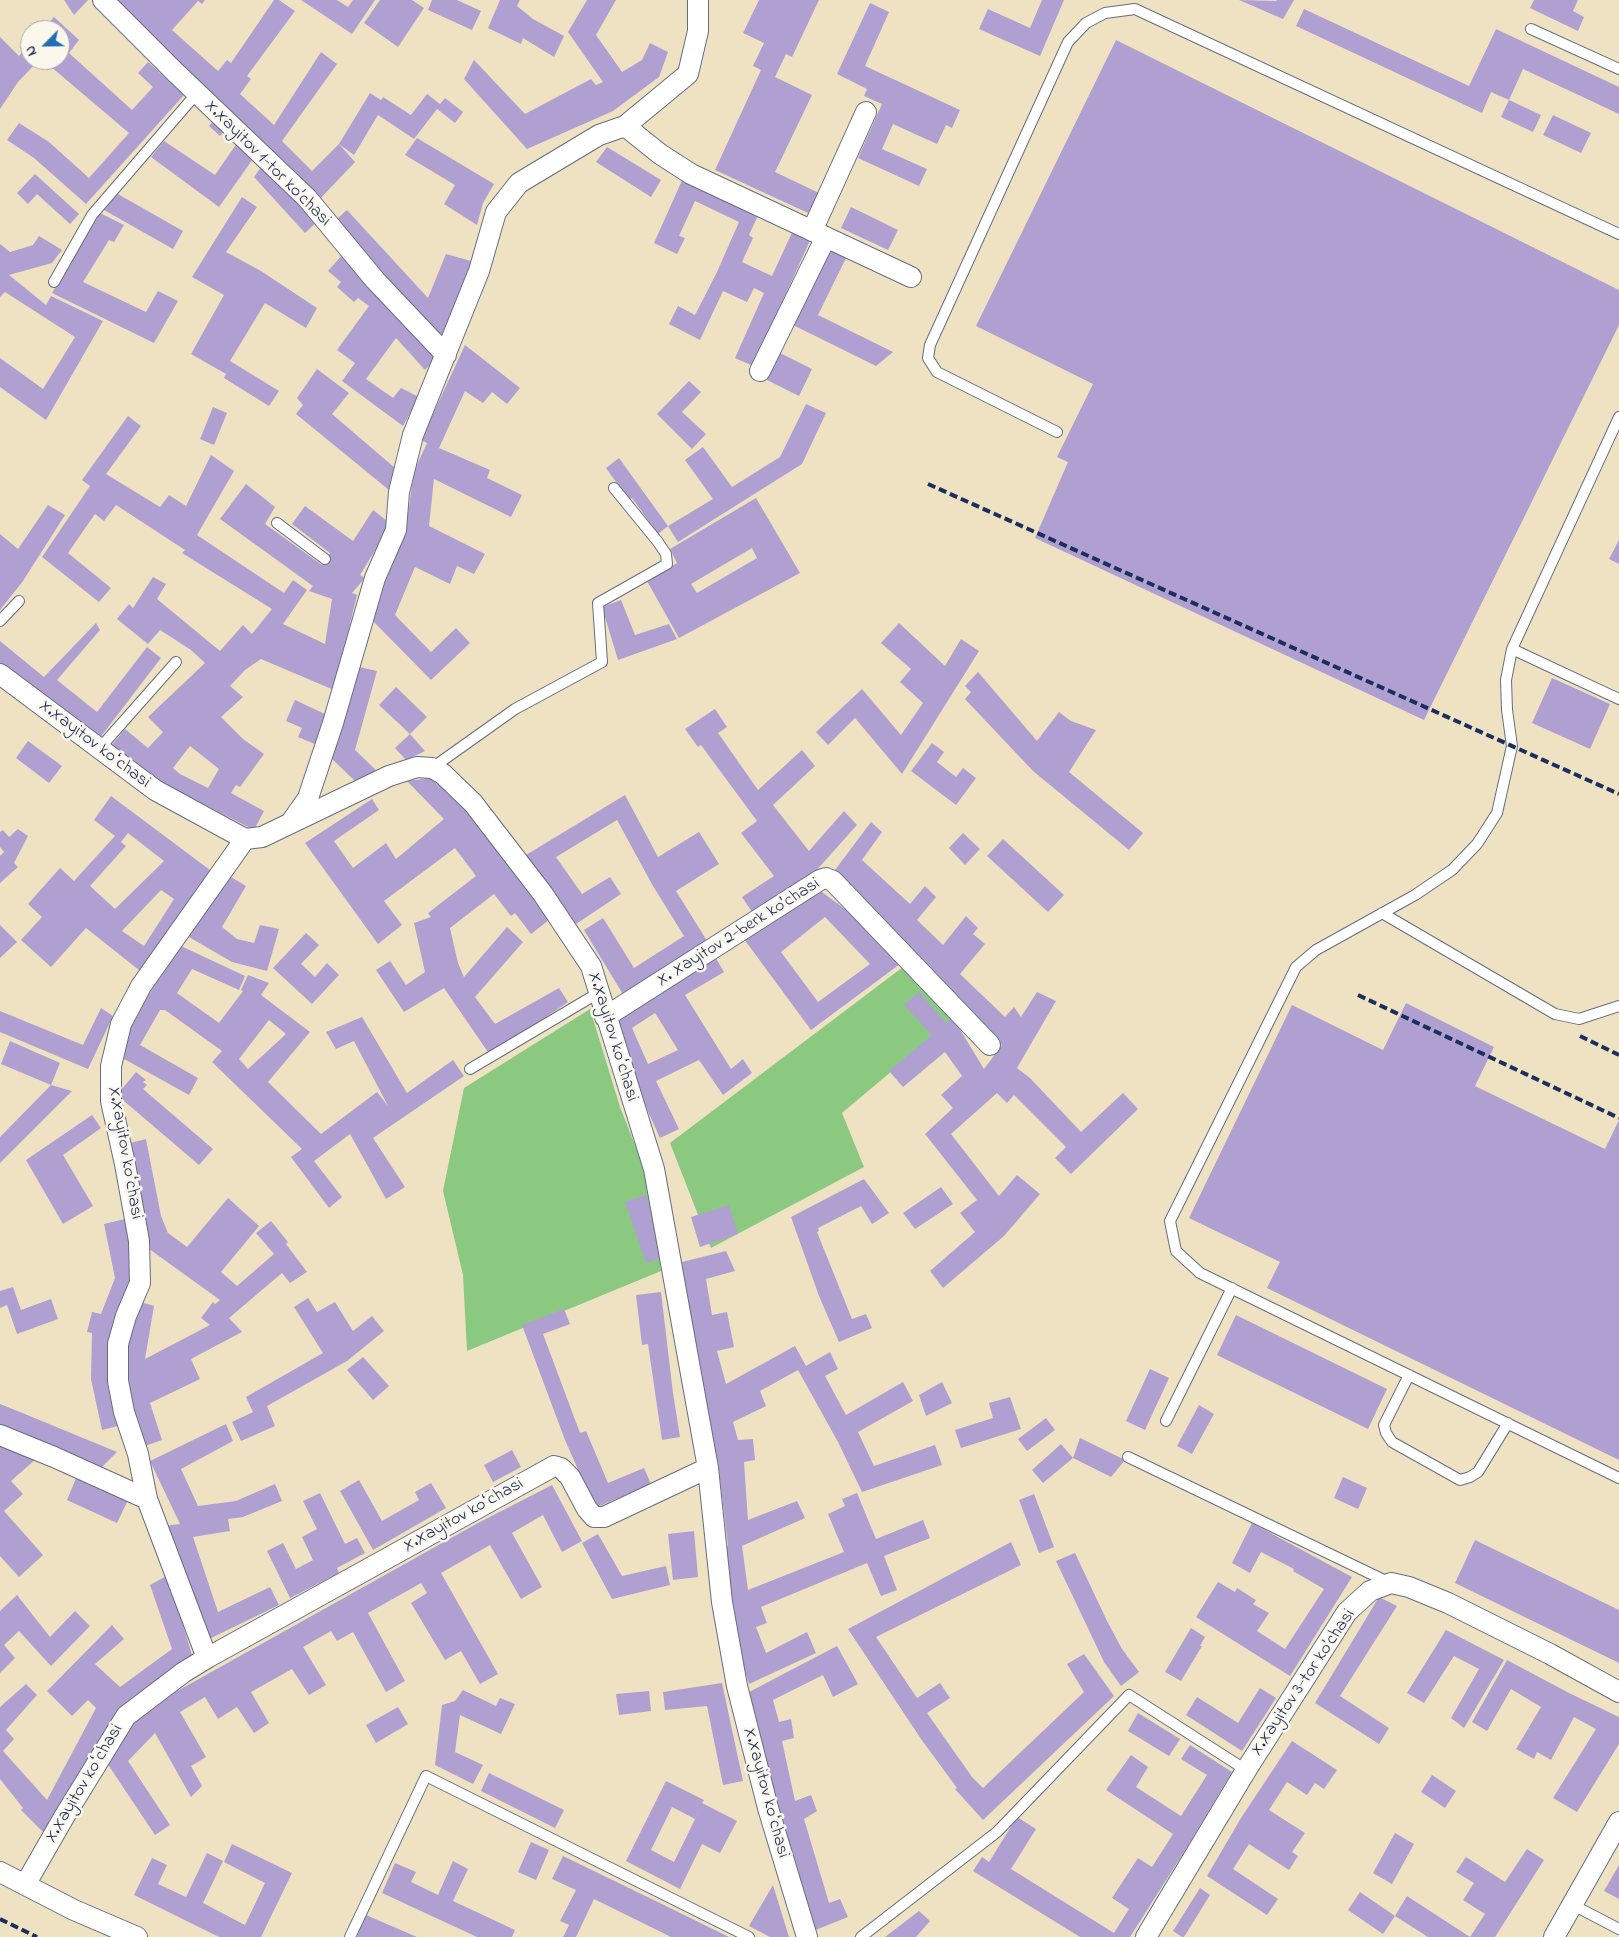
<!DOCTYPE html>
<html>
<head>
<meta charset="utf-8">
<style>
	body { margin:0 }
	#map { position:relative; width:1619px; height:1937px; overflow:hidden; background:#eee2c2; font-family:"Indie Flower",sans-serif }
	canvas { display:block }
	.north { position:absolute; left:20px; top:20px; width:50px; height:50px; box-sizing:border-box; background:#fbf7ec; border:1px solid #a1a7b3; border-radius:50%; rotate:247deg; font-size:14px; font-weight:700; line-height:20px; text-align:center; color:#1b2f5e }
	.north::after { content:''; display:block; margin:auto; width:18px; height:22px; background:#1f6fb2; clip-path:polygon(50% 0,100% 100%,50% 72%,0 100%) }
</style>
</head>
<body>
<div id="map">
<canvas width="1619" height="1937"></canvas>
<div class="north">N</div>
</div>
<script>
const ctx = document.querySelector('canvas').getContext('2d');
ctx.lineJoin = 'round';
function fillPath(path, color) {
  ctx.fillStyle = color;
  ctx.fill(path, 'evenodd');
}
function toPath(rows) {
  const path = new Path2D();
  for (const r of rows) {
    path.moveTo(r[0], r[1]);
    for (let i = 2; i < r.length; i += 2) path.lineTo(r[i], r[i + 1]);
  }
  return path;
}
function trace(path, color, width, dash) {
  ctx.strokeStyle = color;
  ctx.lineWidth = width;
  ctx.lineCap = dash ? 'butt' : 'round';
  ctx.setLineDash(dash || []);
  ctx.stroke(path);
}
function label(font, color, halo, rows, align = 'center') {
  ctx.font = font + ' "Indie Flower",sans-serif';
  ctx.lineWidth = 5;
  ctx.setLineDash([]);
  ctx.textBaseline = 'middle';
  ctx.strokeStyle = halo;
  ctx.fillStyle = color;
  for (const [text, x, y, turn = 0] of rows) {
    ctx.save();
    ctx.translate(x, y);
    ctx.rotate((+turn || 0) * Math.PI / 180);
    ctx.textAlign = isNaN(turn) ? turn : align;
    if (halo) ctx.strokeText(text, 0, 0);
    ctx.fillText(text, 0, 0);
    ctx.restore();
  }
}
const green = toPath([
	[903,967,956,1017,842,1113,864,1167,711,1248,670,1143],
	[590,1009,620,1107,650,1183,661,1271,467,1351,463,1275,443,1191,464,1088]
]);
const building = toPath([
	[64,0,88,0,74,15],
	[111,0,205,0,202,4,198,1,172,30,218,71,227,60,231,63,274,0,279,0,295,11,247,76,251,79,240,94,274,125,321,52,337,64,282,141,312,171,339,144,355,162,317,202],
	[301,0,337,0,348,7,353,0,375,0,352,34],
	[380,0,412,0,424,8,398,47,364,23],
	[432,0,457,0,481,11,472,30,428,10],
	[500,0,520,0,517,6,533,19,564,36,554,57,523,38,521,44,488,28],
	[587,0,616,0,596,35,622,72,642,60,650,43,668,52,659,77,613,111,527,149,464,79,474,60,525,114,591,79,596,85,603,82,568,32],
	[759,0,819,0,792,57,786,54,775,77,812,95,775,172,819,193,808,213,715,170,761,70,753,66,764,43,743,33],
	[1042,0,1064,0,1040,56,979,29,988,9,1030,28],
	[1239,0,1276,1,1277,0,1294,0,1283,19],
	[1534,0,1578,0,1573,11,1584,17,1578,31,1530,8],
	[870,3,889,12,865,66,960,110,952,128,946,125,937,144,893,124,882,149,927,169,919,186,858,158,882,104,864,96,867,89,837,74],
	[1304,9,1469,86,1496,29,1619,87,1619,114,1523,69,1509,100,1541,115,1533,132,1501,117,1509,100,1491,92,1482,113,1296,26],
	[54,17,79,40,69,53,132,110,153,87,138,73,148,62,184,95,86,204,34,158,7,140,19,123,49,142,89,178,129,133,43,60,60,60,60,30,42,30],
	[0,37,19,56,30,44,30,60,39,60,18,82,0,109],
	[1116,40,1619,290,1619,325,1424,720,1035,538,1068,462,1057,457,1093,384,976,326],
	[370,93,381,100,383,97,411,115,427,94,440,104,445,98,463,112,455,123,437,109,414,139,378,115,354,155,339,144],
	[1553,115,1591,133,1581,153,1543,135],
	[216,118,227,128,220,136,209,126],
	[417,138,494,184,483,203,477,225,444,204,455,185,405,155],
	[164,141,215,175,237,143,255,156,219,207,151,157],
	[607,147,661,180,651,197,596,162],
	[264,163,319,220,305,233,254,177],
	[35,174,79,214,70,224,37,194,28,204,17,193],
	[684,176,760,211,749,235,753,238,742,262,772,276,795,226,813,234,753,366,735,358,764,293,754,288,747,302,723,291,700,340,669,324,678,306,695,315,717,272,739,222,695,201,679,236,685,238,677,254,654,243],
	[116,193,183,231,173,249,104,210],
	[242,197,257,207,226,252,261,271,317,308,306,328,265,303,230,361,279,391,269,406,224,378,226,374,191,354,224,295,192,277],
	[851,207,898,230,888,250,841,228],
	[347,210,428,298,446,254,471,261,442,344,331,224],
	[100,213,124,225,114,242,109,240,83,282,146,312,158,291,178,301,154,343,52,293],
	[39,236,62,250,52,263,9,275,46,305,51,296,103,321,46,420,0,387,0,358,43,389,75,337,5,292,0,297,0,244,10,252,33,245],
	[833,244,849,252,818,315,893,352,876,366,793,325],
	[342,255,439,355,425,370,396,338,366,379,393,398,401,388,419,397,403,426,342,381,355,363,337,350,369,306,358,298,354,302,337,287,341,282,328,271],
	[465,345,520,388,507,404,492,392,483,403,465,391,439,448,490,470,487,478,522,495,511,517,434,479,429,526,485,554,474,574,457,566,450,584,415,567,395,615,431,652,456,628,470,643,431,680,370,618,405,535,414,471,427,443,421,440],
	[780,353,812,369,799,396,767,380],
	[317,369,349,393,332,414,395,468,389,490,296,414,303,405,297,398],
	[689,381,701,392,682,412,706,434,692,449,657,414],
	[806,404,826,413,802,464,678,542,668,526,713,499,685,460,703,447,732,487,780,457],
	[213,407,227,413,214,445,200,439],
	[128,416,141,426,106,474,160,507,169,495,186,506,211,455,234,471,197,535,284,593,293,580,307,590,283,624,325,644,332,599,309,591,313,586,220,519,246,484,275,507,265,524,322,565,330,553,292,524,305,506,353,541,373,510,391,524,360,575,365,578,352,593,357,595,334,690,261,659,245,670,230,686,243,697,221,717,243,739,264,754,240,787,236,785,231,793,264,811,254,830,145,774,110,747,125,729,148,748,163,732,148,717,205,663,191,650,160,630,148,644,117,619,129,604,133,608,153,577,166,584,157,599,220,651,243,625,252,634,272,609,182,553,185,550,116,505,104,521,95,514,68,553,111,588,99,602,42,557,90,486,82,480],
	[190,746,219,769,208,788,180,774,173,768],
	[619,458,668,526,658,534,632,498,629,500,606,468],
	[756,498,800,573,679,638,647,581,677,563,670,549],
	[752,548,757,558,697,593,691,584],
	[48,505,65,515,23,581,0,610,0,534,18,549],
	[1619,540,1619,564,1609,559],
	[621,600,635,635,669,624,677,639,618,660,602,607],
	[96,623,100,630,57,680,97,712,147,647,161,658,99,739,0,663,0,641,44,677],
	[899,623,945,666,961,639,979,651,902,774,855,718,828,745,816,732,862,689,901,735,923,703,900,682,911,669,881,643],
	[359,667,377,671,355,750,377,771,355,781,331,758],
	[978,672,1037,741,1059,712,1071,721,1096,730,1069,772,1143,833,1129,850,1033,771,965,699,971,692,965,686],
	[1552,678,1610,704,1590,749,1532,723],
	[396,687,427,717,410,734,379,705],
	[295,700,327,715,317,745,298,737,302,728,286,721],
	[715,709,727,727,718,733,758,790,802,750,815,766,773,805,809,851,844,811,857,825,805,883,754,915,742,897,774,876,741,833,757,821,701,745,698,747,685,729],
	[410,734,425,751,406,760,395,748],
	[28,741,62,766,49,783,16,758],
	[932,743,944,752,937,762,956,777,963,768,976,778,956,805,911,771],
	[430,778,462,805,549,920,531,934,515,913,511,916,494,894,450,928,458,963,464,977,507,927,523,942,475,997,495,1024,559,988,568,1002,490,1055,444,988,404,1012,376,970,390,961,406,985,425,972,414,923,431,917,428,913,476,876,455,848,384,901,402,925,378,944,305,843,372,799,379,810,334,841,353,868,386,843,396,859,444,819,407,781],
	[625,795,658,857,699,832,719,864,676,891,709,944,624,996,584,930,603,918,634,968,684,936,653,886,617,820,556,857,582,894,610,877,621,894,576,924,526,855],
	[111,796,210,870,182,920,144,974,86,928,51,967,21,940,42,917,28,904,60,868,74,881,115,836,94,820],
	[128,833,164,861,115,909,90,886,126,846,121,842],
	[161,890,174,899,144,946,122,931],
	[871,822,882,832,862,860,910,904,925,886,936,897,917,920,943,945,966,916,978,928,973,934,985,944,960,974,1005,1017,1014,1007,1021,1017,1037,992,1056,1001,1017,1068,1030,1078,1081,1132,1123,1093,1138,1109,1071,1174,1055,1158,1066,1147,1014,1095,1007,1103,997,1093,951,1134,999,1196,1017,1175,1040,1194,1004,1236,943,1288,930,1271,975,1232,960,1213,977,1200,925,1134,953,1108,941,1095,962,1076,945,1052,903,1087,889,1071,932,1035,904,1005,919,992,946,1023,953,1018,984,1069,1002,1045,934,980,938,975,832,874],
	[18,829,28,836,14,863,18,867,0,883,0,856,4,852,0,847,0,832,3,830,9,837],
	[963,833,980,849,965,865,949,848],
	[1003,839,1064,895,1048,912,987,856],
	[226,874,246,886,222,927,237,939,254,943,260,925,279,929,267,971,232,962,189,937],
	[815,887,864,923,900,964,811,1030,744,939],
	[825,917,870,964,818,1002,781,952],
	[0,925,17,942,0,958],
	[306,933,319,945,301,964,315,977,327,963,339,975,312,1004,273,968],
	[181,946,245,976,239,990,192,969,177,993,219,1023,243,991,241,990,248,975,269,983,261,995,310,1032,268,1082,321,1134,377,1092,388,1106,354,1041,336,1049,326,1032,362,1017,407,1093,453,1060,464,1076,373,1138,405,1187,386,1199,350,1134,314,1161,342,1197,329,1208,291,1157,302,1149,212,1062,222,1051,165,1010,160,1010,140,1045,198,1078,189,1095,117,1055,145,1000],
	[269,1020,286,1034,248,1069,239,1059],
	[714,955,724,972,685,995,731,1069,743,1059,752,1073,723,1095,699,1060,656,1081,679,1129,660,1138,618,1045,615,1019],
	[655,1013,678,1050,648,1064,632,1028],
	[1406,1003,1494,1047,1475,1086,1605,1149,1619,1120,1619,1460,1267,1288,1280,1262,1189,1218,1292,1005,1383,1050],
	[101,1008,113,1016,88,1069,0,1032,0,1011,83,1045],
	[10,1041,60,1063,51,1085,1,1064],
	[136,1072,146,1080,143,1082,147,1085,143,1089,213,1149,199,1165,117,1095],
	[51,1085,72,1091,0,1163,0,1137],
	[92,1115,101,1128,63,1155,93,1206,63,1224,26,1160],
	[146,1139,161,1216,168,1233,187,1247,228,1198,259,1226,221,1272,237,1286,274,1254,256,1233,271,1221,288,1242,286,1244,307,1272,290,1283,282,1273,229,1318,242,1332,191,1359,200,1379,150,1403,162,1440,142,1447,122,1368,137,1301,154,1306,145,1359,210,1325,201,1318,213,1302,215,1304,220,1300,145,1246,126,1144],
	[864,1179,889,1213,872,1224,861,1206,818,1228,819,1231,817,1232,852,1319,866,1314,872,1328,839,1342,819,1296,791,1217],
	[941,1187,953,1204,915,1229,903,1213],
	[646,1195,667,1256,646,1263,625,1202],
	[729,1205,738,1234,700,1247,691,1217],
	[125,1219,137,1273,109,1337,108,1378,118,1426,102,1430,91,1379,92,1333,87,1332,92,1312,101,1314,115,1278,104,1224],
	[726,1251,735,1271,706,1279,712,1315,727,1312,734,1347,717,1351,726,1384,795,1346,806,1366,830,1352,838,1369,825,1376,846,1415,903,1382,913,1401,858,1432,874,1466,935,1445,942,1465,862,1492,838,1442,798,1370,760,1391,766,1406,733,1422,738,1440,753,1439,755,1460,744,1462,748,1520,797,1501,805,1518,742,1546,748,1590,844,1552,828,1514,845,1506,842,1499,857,1493,876,1539,923,1520,930,1538,884,1556,897,1590,881,1596,867,1563,761,1607,767,1623,756,1627,766,1653,807,1632,816,1653,749,1684,729,1620,722,1547,728,1546,718,1462,706,1415,692,1338,682,1262],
	[13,1287,21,1310,51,1299,58,1319,17,1334,7,1305,0,1308,0,1291],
	[661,1292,673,1393,680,1437,662,1440,648,1344,642,1345,636,1295],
	[308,1298,317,1312,335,1302,353,1331,372,1316,384,1331,347,1361,267,1406,275,1426,241,1441,232,1422,253,1412,246,1397,323,1353,294,1307],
	[564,1309,570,1324,543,1334,580,1433,586,1431,608,1483,644,1468,651,1484,595,1508,565,1440,522,1325],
	[1236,1315,1387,1389,1368,1429,1217,1355],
	[363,1357,389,1386,373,1400,347,1370],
	[1150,1369,1169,1378,1145,1430,1126,1421],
	[942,1382,952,1403,926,1416,919,1395],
	[1010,1397,1021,1429,961,1448,955,1430,993,1418,989,1403],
	[0,1404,20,1412,117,1452,100,1469,0,1428],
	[1199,1405,1214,1414,1192,1454,1177,1446],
	[1046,1418,1055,1430,1027,1451,1018,1439],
	[226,1424,233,1441,181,1469,198,1506,236,1501,275,1484,282,1501,243,1517,228,1519,230,1531,193,1537,218,1612,270,1587,279,1605,205,1641,164,1526,180,1524,150,1461],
	[1080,1438,1125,1460,1111,1477,1073,1458,1043,1483,1032,1470,1061,1444,1073,1458],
	[0,1445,37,1458,11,1481,23,1494,4,1511,43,1555,19,1577,0,1556],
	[512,1450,521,1467,493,1482,484,1465],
	[77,1476,128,1500,117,1523,67,1500],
	[1343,1477,1367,1488,1358,1509,1334,1498],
	[359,1480,382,1521,419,1500,415,1492,431,1483,446,1508,373,1550,340,1491],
	[552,1485,582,1541,562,1552,543,1515,512,1533,542,1587,521,1599,490,1545,441,1573,498,1674,480,1684,461,1651,445,1660,411,1603,427,1593,421,1583,368,1613,405,1681,386,1692,353,1632,337,1641,331,1631,303,1647,326,1685,309,1695,292,1669,251,1692,269,1723,254,1733,237,1707,218,1719,205,1697,180,1712,206,1757,191,1766,202,1786,191,1797,155,1733,128,1761,170,1825,155,1835,105,1760,131,1726,154,1704,478,1523],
	[320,1493,345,1544,357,1538,365,1553,337,1568,339,1573,290,1598,267,1551,283,1543,296,1569,313,1560,302,1537,317,1529,303,1501],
	[1034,1494,1054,1547,1039,1553,1019,1500],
	[1252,1523,1352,1577,1290,1676,1196,1617,1218,1582,1235,1592,1237,1588,1256,1600,1253,1604,1269,1613,1257,1631,1285,1649,1324,1589,1293,1571,1294,1569,1261,1552,1250,1573,1232,1563],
	[694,1531,698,1577,673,1580,668,1534],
	[598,1534,622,1576,666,1566,670,1585,612,1599,582,1543],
	[1475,1540,1619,1610,1619,1663,1455,1583],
	[1011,1542,1021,1565,876,1637,917,1698,940,1683,950,1698,927,1713,972,1777,983,1788,1084,1692,1067,1664,1084,1654,1114,1696,983,1820,955,1789,957,1788,921,1739,848,1629],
	[1075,1553,1107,1621,1122,1649,1139,1672,1121,1686,1104,1662,1056,1561],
	[168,1575,192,1655,148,1686,112,1721,46,1835,21,1810,23,1808,0,1779,0,1707,26,1684,37,1695,6,1730,14,1739,3,1751,47,1800,96,1708,88,1700,72,1716,47,1691,112,1625,124,1639,95,1664,120,1687,172,1649,150,1585],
	[17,1595,50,1637,75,1611,90,1626,51,1666,19,1631,4,1645,15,1658,0,1673,0,1611],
	[1379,1597,1397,1606,1340,1696,1389,1728,1379,1744,1315,1703],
	[1191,1628,1205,1637,1200,1646,1202,1646,1181,1681,1165,1672],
	[1446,1630,1504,1660,1464,1728,1451,1718,1479,1669,1454,1656,1424,1703,1407,1693],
	[837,1646,858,1684,833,1697,823,1675,773,1700,779,1722,791,1719,794,1738,782,1741,795,1801,811,1795,817,1811,804,1819,829,1903,840,1899,848,1917,813,1931,776,1809,749,1692],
	[1507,1660,1569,1693,1619,1717,1619,1744,1577,1812,1553,1798,1596,1729,1574,1717,1551,1760,1537,1752,1534,1759,1516,1749,1541,1707,1511,1689,1487,1731,1472,1722],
	[722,1683,743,1781,723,1785,707,1706,665,1710,663,1692],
	[1260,1688,1276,1698,1242,1751,1186,1715,1197,1697,1238,1723],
	[463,1690,496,1706,500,1698,515,1704,501,1734,460,1715,455,1752,483,1765,473,1784,435,1765,442,1705,455,1701],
	[649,1691,651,1711,619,1715,616,1694],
	[398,1707,408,1724,376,1743,366,1725],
	[1138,1713,1180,1739,1169,1756,1128,1731],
	[1292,1741,1337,1770,1324,1789,1315,1783,1307,1795,1287,1782,1269,1810,1305,1833,1292,1852,1298,1856,1289,1870,1249,1844,1233,1869,1278,1899,1267,1915,1207,1876,1241,1818],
	[1190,1745,1232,1772,1189,1844,1130,1937,1080,1937,973,1871,982,1857,989,1862,1017,1817,1036,1829,1011,1869,1114,1933,1129,1909,1112,1898,1138,1858,1152,1867,1173,1834,1106,1790,1131,1755,1148,1767,1136,1787,1181,1816,1207,1775,1181,1759],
	[489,1773,564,1810,555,1828,481,1791],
	[1432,1775,1456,1791,1445,1808,1421,1792],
	[666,1781,704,1800,702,1803,737,1821,720,1853,702,1844,680,1889,626,1861],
	[672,1807,695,1819,701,1807,674,1862,651,1850],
	[1395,1833,1414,1844,1392,1884,1373,1873],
	[531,1842,549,1850,536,1880,518,1872],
	[232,1844,292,1873,261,1937,219,1937,134,1895,152,1858,167,1865,158,1884,186,1897,207,1853,223,1861,203,1903,245,1925,265,1883,224,1862],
	[1527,1849,1544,1860,1495,1937,1428,1937,1395,1916,1407,1896,1470,1937,1485,1914,1463,1900,1474,1883,1456,1872,1466,1857,1505,1882],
	[563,1856,664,1905,729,1937,671,1937,594,1899,576,1937,563,1937,569,1925,560,1921,576,1890,552,1879],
	[453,1861,468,1869,453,1901,515,1930,512,1937,477,1937,382,1893,395,1863,416,1872,411,1882,438,1895],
	[1619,1865,1619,1899,1604,1891],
	[773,1885,789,1937,770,1937,749,1926],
	[1200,1888,1210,1895,1184,1937,1182,1937,1173,1931],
	[1360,1892,1395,1916,1383,1934,1348,1910],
	[919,1911,930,1921,916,1937,885,1937],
	[366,1915,417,1937,357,1937]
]);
const lane = toPath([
	[1531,29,1619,69],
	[54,282,92,215,197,93],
	[1619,417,1512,649,1506,680,1507,710,1512,746,1497,813,1477,844,1452,870,1415,895,1316,950,1296,967,1170,1221,1176,1251,1200,1273,1619,1478],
	[1057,432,937,372,928,358,930,345,1068,42,1086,23,1105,13,1135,9,1619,234],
	[277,523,325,559],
	[0,621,19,601],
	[1512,649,1619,699],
	[99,749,176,662],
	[432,768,515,709,602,662,598,603,667,564,666,554,658,542,614,488],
	[1382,913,1555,1014,1579,1019,1619,1006],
	[470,1069,600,992],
	[1409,1375,1384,1425,1386,1433,1392,1442,1460,1480,1470,1477,1478,1472,1508,1423],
	[1166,1421,1232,1288],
	[1128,1457,1390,1583],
	[1571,1904,1619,1929],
	[350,1937,426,1776,749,1937],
	[861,1937,997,1832,1129,1695,1246,1770]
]);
const street = toPath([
	[103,0,175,72,307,198,375,280,446,355],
	[625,126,660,154,691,174,911,277],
	[812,231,866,112],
	[760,371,826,237],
	[0,674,155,790,245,839,262,837,389,776,417,767,432,768,443,774,473,803,543,894,591,966,654,1169,708,1468,722,1602,737,1686,768,1808,807,1937],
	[292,821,308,798,333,723,375,578,396,530,399,492,413,435,479,271,496,212,519,183,599,135,625,126,688,74,698,31,698,0],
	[245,839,141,986,121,1024,111,1066,111,1101,125,1164,139,1241,140,1283,126,1316,118,1344,118,1381,124,1412,138,1454,147,1499,207,1658,554,1466,561,1468,570,1477,587,1509,594,1517,604,1517,708,1468],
	[605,1017,820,880,826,878,833,881,990,1045],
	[0,1435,54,1457,147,1499],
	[0,1872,74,1910,137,1937],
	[25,1885,64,1817,126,1716,184,1672,207,1658],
	[1146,1937,1248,1767,1347,1612,1370,1591,1391,1583,1409,1587,1448,1603,1550,1654,1619,1692],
	[1554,1937,1619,1822]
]);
const rail = toPath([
	[928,484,1619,794],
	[1358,995,1619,1118],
	[1580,1036,1619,1055],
	[0,1919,37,1937]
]);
const streetNames = [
	["X.Xayitov 1-tor koʼchasi",267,164,45],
	["X.Xayitov koʻchasi",94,745,37],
	["X. Xayitov 2-berk koʼchasi",739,933,-32],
	["X.Xayitov koʻchasi",612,1037,73],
	["X.Xayitov koʻchasi",124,1153,80],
	["X.Xayitov koʻchasi",464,1516,-29],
	["X.Xayitov 3-tor koʼchasi",1304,1683,-56],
	["X.Xayitov koʻchasi",85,1784,-59],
	["X.Xayitov koʻchasi",765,1793,75]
];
fillPath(green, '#8bc980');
fillPath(building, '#b0a0d2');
trace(lane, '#656e81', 12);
trace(street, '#656e81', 22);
trace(lane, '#fff', 10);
trace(street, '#fff', 20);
trace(rail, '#1b2f5e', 4, [8, 4]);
label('18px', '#1b2f5e', '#fbf7ec', streetNames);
</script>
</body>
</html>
